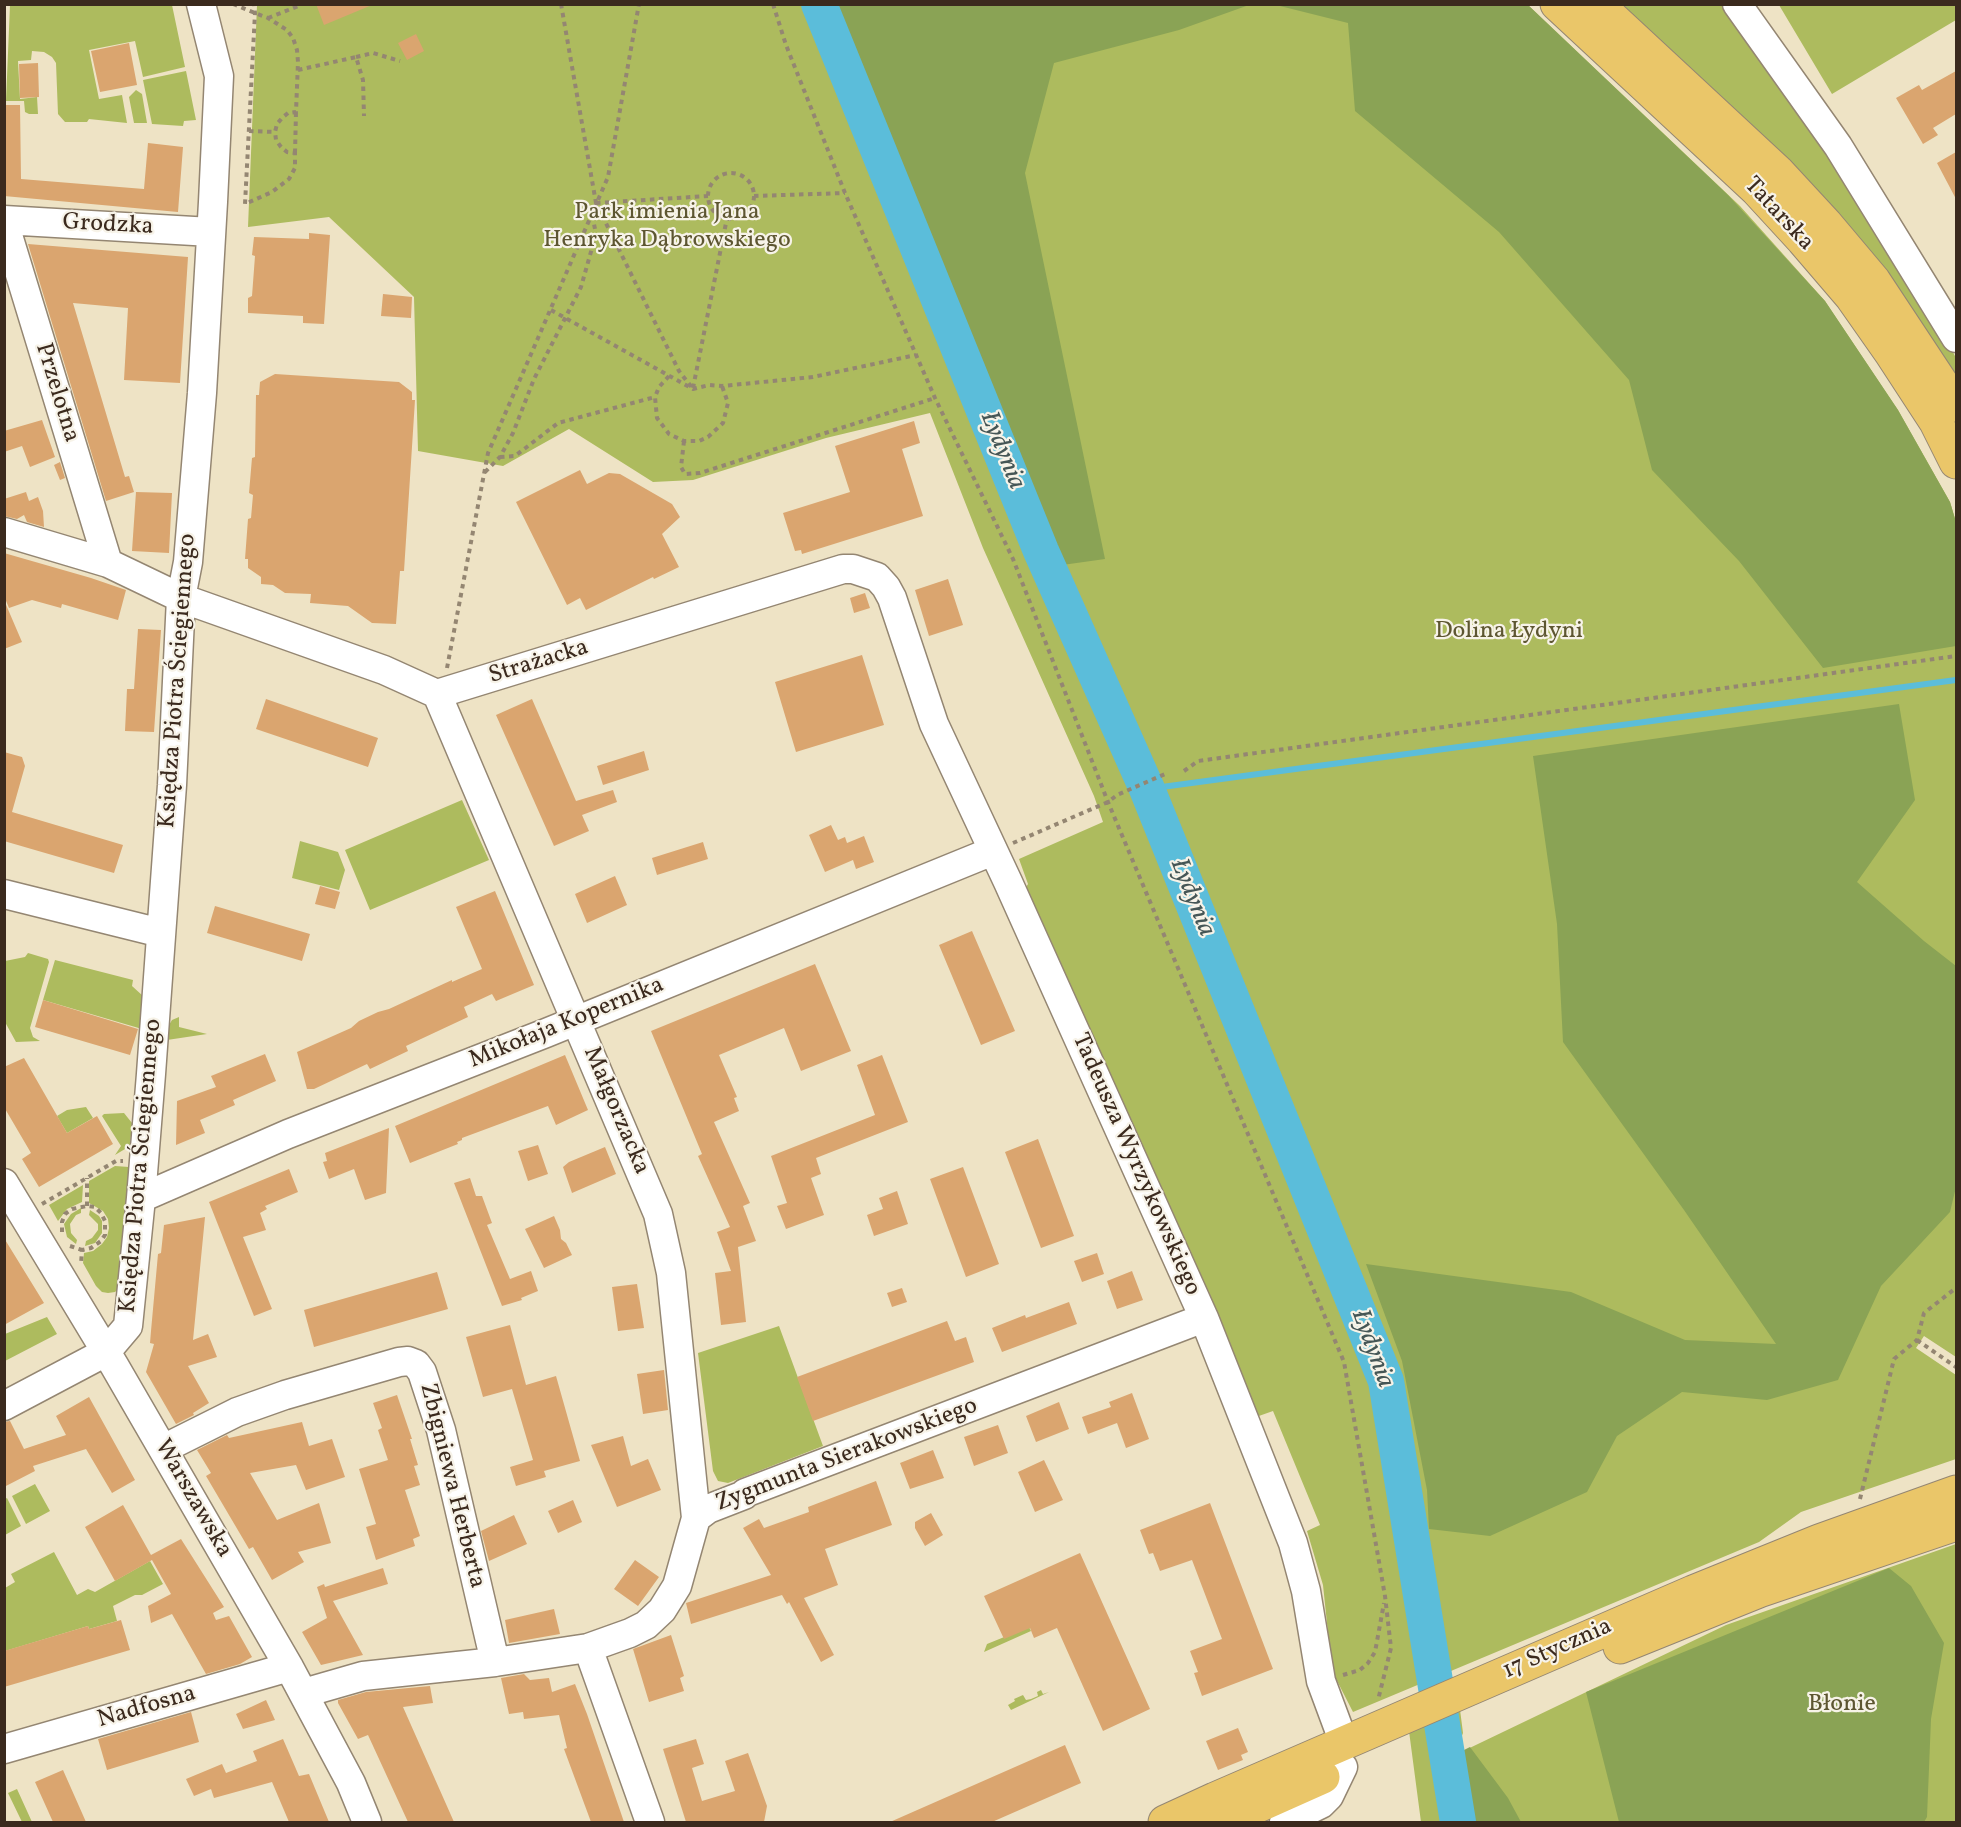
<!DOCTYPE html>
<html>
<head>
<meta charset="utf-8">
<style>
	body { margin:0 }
	#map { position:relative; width:1961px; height:1827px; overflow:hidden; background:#eee3c5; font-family:Vollkorn,serif }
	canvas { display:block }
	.frame { position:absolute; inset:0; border:6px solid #3b2a1e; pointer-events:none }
</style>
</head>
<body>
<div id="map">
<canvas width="1961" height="1827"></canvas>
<div class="frame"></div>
</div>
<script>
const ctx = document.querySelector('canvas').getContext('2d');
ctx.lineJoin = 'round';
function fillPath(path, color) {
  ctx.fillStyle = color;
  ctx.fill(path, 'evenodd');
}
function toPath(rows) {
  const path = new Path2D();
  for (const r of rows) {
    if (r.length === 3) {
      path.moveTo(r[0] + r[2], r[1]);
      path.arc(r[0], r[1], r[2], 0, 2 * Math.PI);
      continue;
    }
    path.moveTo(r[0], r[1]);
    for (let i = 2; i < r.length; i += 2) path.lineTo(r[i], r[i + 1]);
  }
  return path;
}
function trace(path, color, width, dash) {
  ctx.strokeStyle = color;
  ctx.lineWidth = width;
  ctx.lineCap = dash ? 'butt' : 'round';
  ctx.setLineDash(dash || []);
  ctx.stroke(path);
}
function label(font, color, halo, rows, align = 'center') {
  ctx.font = font + ' Vollkorn,serif';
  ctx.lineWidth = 4.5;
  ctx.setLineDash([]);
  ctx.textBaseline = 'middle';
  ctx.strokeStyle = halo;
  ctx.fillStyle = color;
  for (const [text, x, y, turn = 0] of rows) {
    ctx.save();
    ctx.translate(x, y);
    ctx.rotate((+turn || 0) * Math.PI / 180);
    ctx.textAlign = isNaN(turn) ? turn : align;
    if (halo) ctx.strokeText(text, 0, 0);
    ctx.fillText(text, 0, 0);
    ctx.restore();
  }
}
const green = toPath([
	[10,5,172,5,185,67,143,77,135,41,89,50,99,99,122,95,127,123,89,119,87,122,65,122,58,114,56,63,52,57,44,52,32,51,31,60,18,61,20,99,37,97,38,114,29,114,25,112,24,101,6,101],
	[257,5,1528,5,1740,206,1825,301,1898,410,1950,502,1956,522,1956,1357,1924,1336,1916,1348,1956,1375,1956,1459,1801,1512,1759,1542,1353,1712,1332,1671,1323,1585,1307,1531,1320,1525,1273,1411,1256,1417,1025,889,1028,884,1019,859,1103,822,1094,796,983,548,930,413,826,438,693,480,653,482,569,429,503,466,418,451,414,297,329,217,248,227],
	[1613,5,1723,5,1806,115,1940,327,1956,358,1956,386],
	[1779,5,1956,5,1956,20,1832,94],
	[186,71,196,120,184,121,183,126,152,124,143,80],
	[136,90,142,94,147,123,134,123,129,97],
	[462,800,489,860,370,910,345,850],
	[300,841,338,852,345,870,339,890,292,878],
	[28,953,48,959,49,962,30,1028,33,1037,40,1041,16,1042,5,1022,5,961,25,957],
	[55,960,133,980,132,986,143,996,142,1029,43,1000],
	[179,1017,179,1027,207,1034,167,1040,169,1025,172,1020],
	[86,1107,93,1118,67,1133,57,1116,67,1110],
	[124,1113,132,1123,130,1146,115,1155,121,1146,102,1116,104,1114],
	[115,1166,129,1167,122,1278,120,1287,115,1292,108,1293,102,1292,96,1286,83,1263,84,1253,93,1251,102,1244,107,1237,109,1228,108,1219,103,1211,89,1203,89,1181],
	[83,1185,82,1202,67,1209,58,1221,49,1205],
	[81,1208,81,1213,76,1215,70,1224,71,1233,77,1240,76,1244,67,1237,64,1224,71,1214],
	[90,1210,99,1216,102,1221,102,1233,95,1243,85,1246,86,1241,92,1238,98,1230,98,1224,89,1215],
	[47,1317,57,1334,5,1361,5,1334],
	[779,1326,823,1446,728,1483,718,1481,713,1471,698,1353],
	[35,1484,50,1511,26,1524,12,1496],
	[7,1498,21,1526,5,1535,5,1499],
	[1956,1544,1956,1822,1421,1822,1407,1716,1458,1694,1463,1733,1455,1755,1726,1625],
	[54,1552,77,1595,88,1589,95,1592,150,1561,163,1584,142,1595,135,1595,113,1606,117,1621,89,1629,88,1626,5,1651,4,1615,6,1614,5,1588,15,1582,11,1574],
	[1029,1627,1031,1631,984,1652,987,1644],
	[1041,1690,1043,1694,1049,1692,1011,1710,1008,1705,1015,1701,1014,1699,1023,1695,1026,1700,1031,1699,1038,1696,1037,1692],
	[17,1789,32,1822,22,1822,8,1793]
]);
const forest = toPath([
	[819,5,1249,5,1179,30,1054,63,1025,173,1105,559,1048,567],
	[1276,5,1528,5,1728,195,1825,301,1898,410,1950,502,1956,522,1956,646,1823,668,1739,561,1652,470,1629,380,1499,232,1355,111,1348,23],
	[1899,704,1915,800,1857,882,1924,941,1956,966,1956,1187,1950,1212,1881,1286,1838,1380,1767,1400,1682,1392,1617,1436,1587,1492,1490,1536,1429,1529,1427,1490,1402,1361,1366,1264,1571,1292,1685,1340,1776,1344,1684,1210,1563,1042,1557,924,1533,756],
	[1889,1568,1911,1586,1944,1643,1931,1719,1927,1817,1924,1822,1619,1822,1586,1692],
	[1470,1747,1508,1798,1521,1822,1475,1822,1462,1792,1454,1755]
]);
const stream = toPath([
	[1147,789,1956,680]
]);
const river = toPath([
	[819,4,1041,551,1147,789,1386,1381,1458,1822]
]);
const building = toPath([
	[316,4,372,4,372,5,324,25],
	[416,34,424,51,407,60,398,43],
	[129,43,137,85,100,92,91,51],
	[38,63,39,97,20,98,19,64],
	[1956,71,1956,114,1933,128,1938,135,1923,144,1896,98,1919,85,1922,90],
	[4,105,20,105,21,179,144,189,148,143,183,147,178,212,4,196],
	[1956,152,1956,199,1937,163],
	[309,233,330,235,324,324,303,323,303,316,248,313,248,298,252,296,255,256,252,255,254,237,309,239],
	[28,244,188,257,180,383,124,380,128,308,73,303,125,477,129,476,134,492,106,501],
	[383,294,412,297,411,318,381,316],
	[275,374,399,382,412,392,412,400,415,400,404,571,400,571,396,624,372,623,348,606,310,603,311,594,285,593,273,585,261,584,261,577,248,568,248,559,245,559,248,519,251,518,253,495,249,493,252,458,255,457,256,395,259,395,260,382],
	[42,420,55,457,30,467,22,446,4,452,4,431],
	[914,421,920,443,902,449,923,516,802,554,801,550,795,551,783,513,850,492,835,446],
	[60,462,65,478,60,480,54,465],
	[580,470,587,484,609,473,620,474,672,504,680,517,662,534,679,567,654,579,653,577,586,610,580,598,567,605,516,502],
	[26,492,29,501,38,497,43,511,44,527,27,522,24,515,17,519,4,516,4,499],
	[136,492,172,493,169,553,132,551],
	[4,553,91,578,126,590,118,620,62,604,61,608,32,600,9,608,4,596],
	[948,579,963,625,929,636,915,590],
	[865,593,870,608,854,613,850,598],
	[4,600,22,642,4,649],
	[138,629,161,630,154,732,125,731,127,689,134,689],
	[862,655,884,725,796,752,775,682],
	[266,699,378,738,368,767,256,729],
	[532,699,576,801,613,790,617,802,582,815,589,831,554,846,496,715],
	[644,751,649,770,603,785,597,766],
	[4,752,22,757,25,766,12,812,123,845,114,873,4,841],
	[831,825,838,840,845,837,847,843,864,836,874,862,856,869,853,860,825,872,809,835],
	[703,842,708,859,657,875,652,858],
	[615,876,627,905,587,923,575,894],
	[320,886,340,892,335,909,315,904],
	[495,891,534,985,496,1001,492,994,464,1007,468,1017,406,1046,408,1051,370,1069,367,1064,314,1089,307,1089,297,1052,351,1028,359,1021,378,1012,389,1009,452,980,452,982,482,969,456,907],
	[215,906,310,934,302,961,207,933],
	[972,931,1015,1031,981,1045,939,945],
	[815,964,851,1051,801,1071,784,1028,719,1055,737,1097,734,1098,739,1111,714,1122,750,1203,743,1206,756,1241,738,1247,746,1322,721,1325,715,1273,731,1271,717,1232,730,1227,698,1156,702,1154,651,1031],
	[43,1000,138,1029,130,1055,35,1027],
	[265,1054,276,1081,233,1100,235,1105,200,1120,205,1133,176,1145,177,1101,216,1087,211,1076],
	[565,1055,588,1110,556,1125,548,1106,462,1138,462,1140,457,1142,458,1144,410,1163,395,1126],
	[882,1055,908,1122,816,1158,821,1174,811,1178,824,1215,786,1229,777,1206,787,1203,771,1156,875,1115,857,1065],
	[24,1058,67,1133,97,1116,113,1144,39,1187,22,1159,31,1153,4,1107,4,1067],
	[389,1128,386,1193,365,1200,354,1169,329,1179,323,1162,327,1161,325,1153],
	[1038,1139,1074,1236,1041,1248,1005,1152],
	[538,1145,548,1174,528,1181,518,1151],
	[605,1147,616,1174,572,1193,563,1167,569,1162],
	[963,1167,999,1264,966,1277,930,1179],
	[289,1169,298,1192,265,1206,267,1209,260,1213,266,1230,243,1237,272,1309,254,1316,209,1202],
	[470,1178,476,1196,482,1196,492,1223,487,1225,510,1279,531,1271,538,1291,521,1298,522,1300,502,1306,454,1183],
	[897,1191,908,1224,874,1236,867,1215,883,1209,879,1198],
	[554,1216,560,1230,561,1239,566,1243,572,1255,544,1268,525,1229],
	[205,1217,193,1340,208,1334,217,1357,188,1366,209,1403,193,1413,194,1415,176,1424,146,1372,154,1344,150,1343,151,1331,158,1254,161,1253,164,1225],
	[4,1238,44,1303,4,1325],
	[1097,1253,1104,1274,1082,1282,1074,1261],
	[1132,1271,1143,1300,1117,1309,1107,1281],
	[437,1272,448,1309,314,1347,304,1310],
	[637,1284,644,1328,618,1331,612,1287],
	[902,1288,907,1302,892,1307,887,1293],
	[1069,1302,1077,1324,1002,1352,992,1328,1025,1315,1026,1318],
	[947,1321,955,1341,966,1337,974,1362,813,1421,797,1377],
	[510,1325,526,1385,556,1376,580,1461,544,1471,546,1477,516,1486,510,1467,533,1460,512,1389,483,1397,466,1337],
	[664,1370,668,1410,643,1414,637,1374],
	[1132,1393,1149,1439,1126,1448,1117,1423,1088,1434,1082,1417,1111,1407,1109,1402],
	[397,1395,412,1439,410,1439,418,1465,414,1466,420,1485,405,1490,420,1536,413,1539,415,1546,376,1560,366,1527,376,1524,359,1469,388,1460,378,1430,382,1428,373,1403],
	[89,1397,135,1480,112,1493,86,1449,33,1466,35,1471,4,1487,4,1422,10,1421,24,1449,66,1435,56,1416],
	[1059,1402,1069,1429,1036,1442,1026,1416],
	[302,1422,309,1446,332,1439,345,1477,306,1490,296,1465,250,1473,277,1520,319,1503,331,1543,298,1552,304,1562,272,1580,253,1547,249,1549,206,1476,211,1473,197,1450,227,1435,229,1438],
	[998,1425,1008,1453,974,1466,964,1437],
	[623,1436,631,1466,648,1459,661,1490,617,1507,591,1445],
	[933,1450,944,1478,910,1489,900,1463],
	[1044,1460,1063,1500,1035,1512,1018,1472],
	[876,1481,892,1525,825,1549,838,1585,804,1598,834,1655,821,1662,789,1602,787,1604,782,1595,691,1624,686,1603,771,1575,743,1528,759,1519,764,1528,809,1512,808,1507],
	[573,1500,582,1522,558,1533,548,1511],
	[1210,1503,1273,1669,1202,1696,1194,1673,1198,1672,1190,1651,1222,1639,1192,1560,1160,1571,1153,1553,1149,1554,1140,1530],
	[123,1505,151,1555,181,1539,224,1607,213,1613,216,1620,229,1616,252,1657,240,1664,206,1674,172,1614,151,1623,148,1606,171,1594,152,1560,115,1581,85,1527],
	[931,1513,943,1535,925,1546,915,1528,915,1522],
	[514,1515,527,1544,489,1561,481,1531],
	[1080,1553,1150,1709,1103,1731,1057,1628,1034,1638,1030,1628,1004,1639,984,1596],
	[635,1560,659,1577,638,1606,614,1589],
	[383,1568,388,1584,333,1601,363,1655,321,1665,302,1632,327,1618,317,1587,324,1584,325,1587],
	[554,1609,560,1634,509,1643,505,1620],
	[121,1620,130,1650,4,1687,4,1651,88,1626,89,1629],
	[671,1635,684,1676,680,1678,684,1691,649,1702,633,1649],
	[524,1674,530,1680,549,1678,552,1692,575,1684,587,1714,624,1822,591,1822,564,1749,567,1748,559,1715,524,1719,523,1712,509,1714,501,1678],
	[430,1686,433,1703,403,1707,454,1822,408,1822,368,1735,358,1739,338,1703,338,1700,366,1692],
	[266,1700,275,1720,243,1729,236,1714],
	[191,1712,199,1742,107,1770,98,1739],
	[1238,1728,1248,1752,1241,1755,1243,1760,1218,1770,1206,1741],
	[283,1739,299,1776,309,1774,329,1822,289,1822,272,1782,214,1798,211,1789,194,1796,186,1779,222,1764,226,1773,257,1761,253,1751],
	[696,1739,704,1764,692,1768,702,1801,735,1791,725,1761,748,1753,767,1806,764,1822,686,1822,663,1749],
	[1065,1745,1081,1783,992,1822,890,1822],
	[63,1770,86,1822,53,1822,35,1782]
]);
const path = toPath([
	[233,4,255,13,268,18,287,30,293,38,297,50,298,62,296,112,288,113,282,118,277,124,275,132,276,140,281,147,287,152,295,153,295,168,289,179,272,192,245,204,255,13,254,4],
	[561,4,596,203,679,371,693,389],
	[773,4,786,45,845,193,935,398,1013,559,1108,802,1344,1362,1385,1596,1391,1648,1378,1700],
	[268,18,301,5],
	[356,57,373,53,400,61],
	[298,70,356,57,363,80,364,116],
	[249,131,275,132],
	[295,153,296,112],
	[731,196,23],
	[754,196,845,193],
	[596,203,708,196],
	[551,310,693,389,709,385,722,386,813,377,916,355],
	[669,376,659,387,655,397,657,418,669,434,684,441,699,441,708,437,723,423,728,403,722,386],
	[693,388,727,218],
	[684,441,681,467,685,474,700,473,935,398],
	[500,457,515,456,558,423,655,397],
	[485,472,500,457,513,433,534,379,581,287,596,234,594,224,596,207],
	[447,668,488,453,608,177,639,4],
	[1184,771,1198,761,1956,656],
	[1013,843,1108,802,1117,795,1165,774],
	[42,1204,116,1161,123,1161],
	[87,1206,87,1178],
	[62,1232,62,1222,65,1214,72,1209,87,1206,95,1207,101,1213,105,1221,105,1235,101,1241,91,1248,82,1250,81,1264],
	[70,1246,82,1250],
	[1917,1340,1956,1367],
	[1860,1499,1894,1359,1917,1340,1924,1313,1956,1288],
	[1343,1675,1360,1670,1368,1663,1375,1652,1384,1603]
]);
const minor = toPath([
	[1737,4,1838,146,1956,338],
	[4,220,211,232],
	[4,222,108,563],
	[4,532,108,563,181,598,384,670,437,694,843,569,853,569,877,577,886,587,892,598,934,724,1008,882,1204,1318,1293,1543,1306,1591,1321,1681,1344,1743],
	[437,694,658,1214,671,1273,696,1518],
	[4,894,161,933],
	[4,1183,114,1365,289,1667,351,1783,367,1822],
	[141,1198,288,1134,546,1033,993,851],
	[4,1406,106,1352,128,1326,141,1198,151,1074,172,785,181,598,188,562,202,393,213,202,219,76,201,4],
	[163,1449,237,1412,285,1395,399,1362,408,1361,416,1364,422,1372,441,1430,495,1662],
	[588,1648,650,1822],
	[304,1693,363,1676,495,1662,588,1648,630,1633,646,1625,662,1610,677,1586,696,1518,708,1509,744,1495,745,1493,1204,1318],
	[4,1749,289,1667],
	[1284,1822,1321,1804,1329,1796,1343,1767]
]);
const major = toPath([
	[1557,4,1757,190,1803,240,1851,296,1891,353,1936,422,1956,462],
	[1597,4,1777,171,1826,224,1874,281,1956,405],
	[1620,1647,1759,1591,1956,1524],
	[1165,1822,1215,1799,1693,1592,1819,1541,1956,1492],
	[1222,1822,1323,1777]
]);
const parkNames = [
	["Park imienia Jana",667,214],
	["Henryka Dąbrowskiego",667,242],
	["Dolina Łydyni",1509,633],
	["Błonie",1842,1706]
];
const streetNames = [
	["Tatarska",1778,215,47],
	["Grodzka",108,226,3],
	["Przelotna",56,393,73],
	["Strażacka",539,663,-17],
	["Księdza Piotra Ściegiennego",179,681,-86],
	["Mikołaja Kopernika",567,1024,-22],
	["Małgorzacka",615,1111,67],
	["Tadeusza Wyrzykowskiego",1135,1165,66],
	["Księdza Piotra Ściegiennego",142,1166,-85],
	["Zygmunta Sierakowskiego",847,1456,-21],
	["Zbigniewa Herberta",451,1486,76],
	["Warszawska",192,1499,60],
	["17 Stycznia",1558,1650,-24],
	["Nadfosna",147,1708,-16]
];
const waterNames = [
	["Łydynia",1001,451,68],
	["Łydynia",1191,898,68],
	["Łydynia",1371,1349,70]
];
fillPath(green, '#adbb5e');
fillPath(forest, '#8aa355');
trace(stream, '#5bbdda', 6);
trace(river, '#5bbdda', 36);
fillPath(building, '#daa56f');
trace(minor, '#948672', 31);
trace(major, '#948672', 35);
trace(path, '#948672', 4, [4.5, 4.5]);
trace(minor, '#fff', 28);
trace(major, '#eac669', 33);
label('24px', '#5d5631', '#f7f3e8', parkNames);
label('24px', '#3b2a1e', '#f7f3e8', streetNames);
label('italic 26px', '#455656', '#f7f3e8', waterNames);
</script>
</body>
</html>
